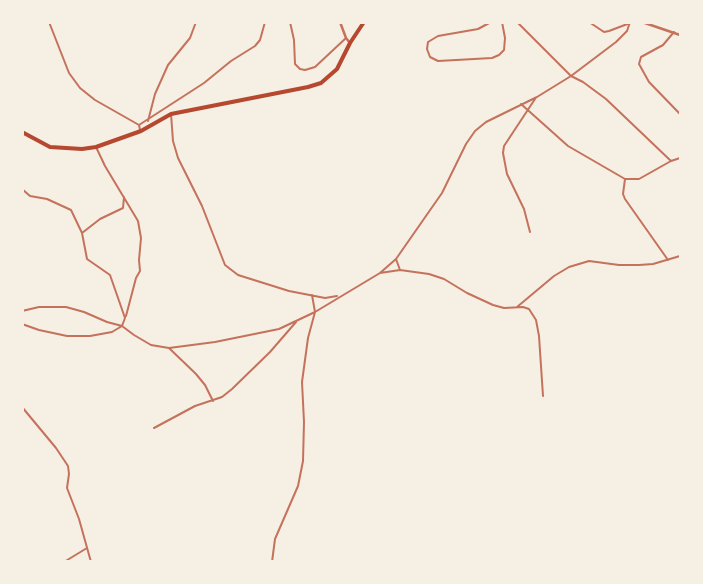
<!DOCTYPE html>
<html>
<head>
<meta charset="utf-8">
<style>
	body { margin:0 }
	#map { position:relative; width:703px; height:584px; overflow:hidden; background:#f6efe4; font-family:Overpass,sans-serif }
	canvas { display:block }
	.frame { position:absolute; inset:0; border:24px solid #f6efe4; pointer-events:none }
</style>
</head>
<body>
<div id="map">
<canvas width="703" height="584"></canvas>
<div class="frame"></div>
</div>
<script>
const ctx = document.querySelector('canvas').getContext('2d');
ctx.lineJoin = 'round';
function toPath(rows) {
  const path = new Path2D();
  for (const r of rows) {
    path.moveTo(r[0], r[1]);
    for (let i = 2; i < r.length; i += 2) path.lineTo(r[i], r[i + 1]);
  }
  return path;
}
function trace(path, color, width, dash) {
  ctx.strokeStyle = color;
  ctx.lineWidth = width;
  ctx.lineCap = dash ? 'butt' : 'round';
  ctx.setLineDash(dash || []);
  ctx.stroke(path);
}
const minor = toPath([
	[49,22,69,73,80,88,95,100,139,125,140,130],
	[290,22,294,40,295,64,300,69,305,70,315,67,346,38],
	[491,22,478,29,438,36,428,42,427,49,430,57,438,61,492,58,499,55,504,50,505,38,502,22],
	[589,22,604,32,609,31,630,23],
	[674,32,663,45,641,57,639,64,649,82,680,114],
	[571,76,583,82,606,99,671,161],
	[571,76,616,42,627,31,630,22],
	[521,104,568,146,625,179,639,179,671,161,680,158],
	[171,114,173,141,178,158,202,206,225,265,238,275,289,291,325,298,337,296],
	[148,121,155,94,168,65,190,38,196,22],
	[139,125,204,83,231,61,255,46,260,40,265,22],
	[96,147,105,166,138,221,141,238,139,260,140,271,136,278,126,316],
	[625,179,623,194,625,199,668,260],
	[22,189,30,196,47,199,71,210,82,233,87,259,110,275,125,318,122,326,112,332,90,336,67,336,39,330,22,324],
	[530,232,524,209,507,174,503,153,504,146,535,99],
	[82,233,100,219,123,208,124,197],
	[396,259,400,270],
	[380,273,400,270,429,274,444,279,467,293,493,305,504,308,523,307,529,309,536,320,539,336,543,396],
	[517,307,554,276,569,267,589,261,619,265,639,265,653,264,680,256],
	[22,311,39,307,66,307,84,312,107,322,122,326,134,335,151,345,169,348,215,342,279,329,315,312,380,273,396,259,442,193,466,144,475,131,486,122,537,97,571,76,517,22],
	[169,348,196,374,205,385,213,401],
	[22,407,56,448,68,466,69,474,67,488,79,519,91,562],
	[154,428,195,406,222,397,232,389,270,352,296,322],
	[64,562,87,548],
	[272,562,275,539,298,486,303,461,304,422,302,382,308,338,315,312,312,295]
]);
const tertiary = toPath([
	[340,22,346,38,350,43],
	[642,22,680,35]
]);
const trunk = toPath([
	[22,132,50,147,82,149,96,147,141,131,171,114,308,87,321,83,337,69,350,43,364,22]
]);
trace(minor, '#c5725c', 2);
trace(tertiary, '#c5725c', 2.5);
trace(trunk, '#b5482f', 4);
</script>
</body>
</html>
